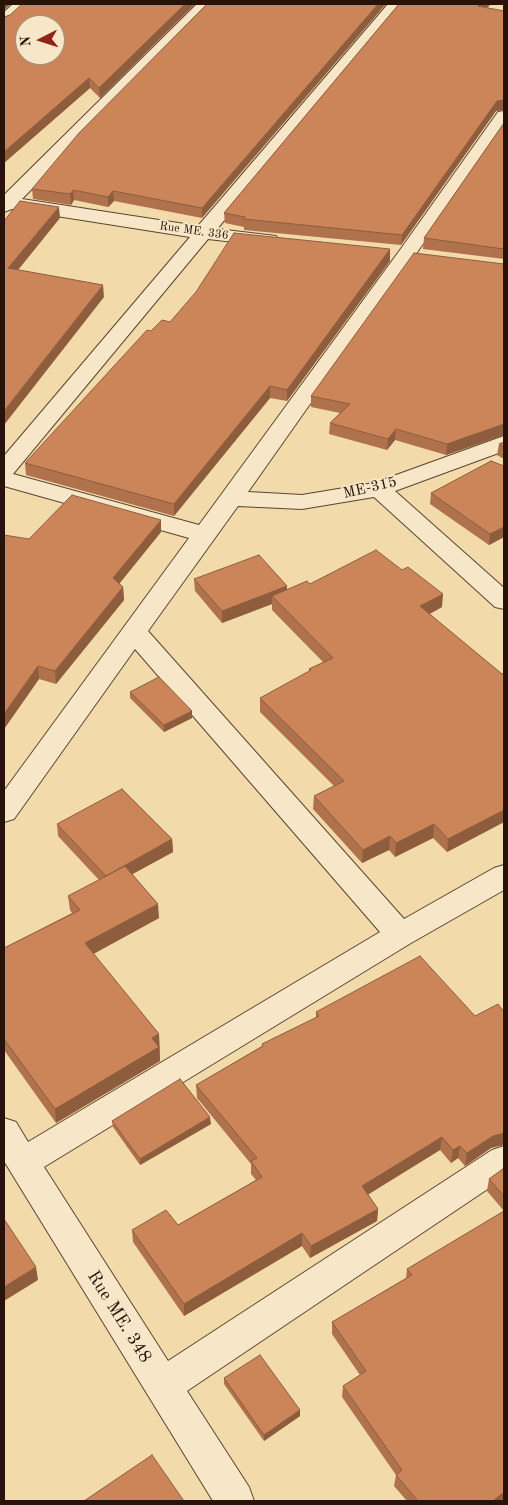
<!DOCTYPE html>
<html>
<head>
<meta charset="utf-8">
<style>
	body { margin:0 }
	#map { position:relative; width:508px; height:1505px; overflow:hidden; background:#f2daaa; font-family:"Old Standard TT",serif }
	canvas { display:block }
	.frame { position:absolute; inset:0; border:5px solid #291309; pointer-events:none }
	.north { position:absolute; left:15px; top:15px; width:50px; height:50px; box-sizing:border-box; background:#f7e7c8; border:1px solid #a5927c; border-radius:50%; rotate:265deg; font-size:14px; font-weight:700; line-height:20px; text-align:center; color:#291309 }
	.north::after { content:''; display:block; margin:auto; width:18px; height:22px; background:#8f2418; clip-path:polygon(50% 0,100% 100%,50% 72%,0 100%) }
</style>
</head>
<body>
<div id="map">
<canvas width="508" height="1505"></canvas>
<div class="frame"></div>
<div class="north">N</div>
</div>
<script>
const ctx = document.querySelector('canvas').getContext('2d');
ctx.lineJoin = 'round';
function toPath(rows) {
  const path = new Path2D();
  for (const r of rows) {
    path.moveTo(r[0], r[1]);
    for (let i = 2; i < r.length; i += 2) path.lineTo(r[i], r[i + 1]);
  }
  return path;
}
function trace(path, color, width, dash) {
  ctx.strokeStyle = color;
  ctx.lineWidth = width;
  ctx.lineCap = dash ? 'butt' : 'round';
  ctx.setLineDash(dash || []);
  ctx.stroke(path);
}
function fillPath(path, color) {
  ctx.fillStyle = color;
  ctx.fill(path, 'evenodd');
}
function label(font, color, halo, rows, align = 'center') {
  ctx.font = font + ' "Old Standard TT",serif';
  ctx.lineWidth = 4;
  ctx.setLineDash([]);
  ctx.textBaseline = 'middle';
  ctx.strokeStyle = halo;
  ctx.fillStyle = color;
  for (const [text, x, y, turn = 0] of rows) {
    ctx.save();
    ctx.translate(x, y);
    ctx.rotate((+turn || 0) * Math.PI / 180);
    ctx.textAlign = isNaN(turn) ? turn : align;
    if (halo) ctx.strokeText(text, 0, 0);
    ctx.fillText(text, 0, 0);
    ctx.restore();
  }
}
const minor = toPath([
	[13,4,30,4,10,23,4,25,4,12,13,4],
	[197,4,214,4,22,199,198,226,388,4,404,4,217,229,276,236,279,240,276,244,269,246,208,239,13,474,199,525,400,250,498,112,504,111,504,129,248,492,302,495,374,483,504,436,504,451,395,491,504,588,504,609,495,607,374,497,302,509,238,506,148,631,404,919,494,868,504,865,504,890,411,943,44,1167,168,1361,492,1150,504,1146,504,1178,187,1391,249,1487,254,1501,213,1501,4,1161,4,1118,16,1122,28,1142,380,932,135,649,14,819,4,822,4,791,189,538,4,486,4,456,190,237,12,209,4,212,4,195,197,4]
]);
const wall = toPath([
	[195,4,100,98,90,88,4,163,4,17],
	[207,4,202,218,114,201,108,207,74,200,71,205,33,199,32,189],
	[399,4,491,4,487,8,504,11,504,110,496,111,401,245,244,230,244,227,225,223,224,213],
	[504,123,504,259,423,249,424,238],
	[390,249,390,261,287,401,270,398,174,516,26,475,25,463,151,331,170,322],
	[504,264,504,435,446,455,395,440,387,450,329,434,330,423,340,413,311,407,311,396],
	[504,442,504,459,497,455,499,444],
	[504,466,504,537,489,545,430,504,431,493],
	[161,532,119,584,123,587,124,600,56,684,39,679,4,729,29,539],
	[194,579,287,586,287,590,310,584,442,607,429,614,502,674,504,673,504,822,447,852,433,838,395,857,389,850,362,863,313,809,314,796,334,786,260,712,260,698,309,672,309,669,323,662,272,610,272,604,222,623,195,591],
	[130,692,192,711,192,718,164,732,130,698],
	[57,824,172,839,173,852,132,874,159,918,93,954,159,1034,160,1061,56,1123,4,1050,4,948,72,913,70,910,68,896,99,880,58,836],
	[316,1012,491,1148,465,1166,458,1158,451,1163,440,1150,368,1194,378,1209,377,1221,310,1258,302,1246,184,1316,133,1242,132,1230,178,1225,256,1180,251,1174,251,1164,197,1098,196,1085,262,1046,262,1044,316,1018],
	[112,1121,211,1124,140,1165,113,1127],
	[504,1168,504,1500,503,1501,407,1501,394,1486,396,1475,342,1397,343,1386,360,1375,332,1334,332,1322,406,1278,407,1269,504,1211,487,1191,489,1179],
	[224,1378,300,1410,300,1416,264,1441,224,1384]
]);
const shadedWall = toPath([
	[4,4,11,4,4,10],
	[185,4,195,4,100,98,99,88],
	[378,4,386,4,202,218,202,208],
	[481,4,491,4,477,16,478,6],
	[89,78,90,88,4,163,4,152],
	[504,100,504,110,496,111,401,245,402,235,497,101],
	[73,190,74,200,71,205,70,194],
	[113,191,114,201,108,207,108,197],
	[59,207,60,218,10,280,8,268],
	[390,249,390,261,287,401,287,390],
	[103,285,104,297,4,425,4,411],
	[270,386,270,398,174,516,174,504],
	[504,424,504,435,446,455,447,444],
	[396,429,395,440,387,450,388,439],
	[161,520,161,532,114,590,113,578],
	[504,527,504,537,489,545,490,534],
	[287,586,287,599,272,596,272,604,222,623,222,611],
	[123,587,124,600,56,684,55,671],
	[443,594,442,607,419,620,420,606],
	[38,666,39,679,4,729,4,714],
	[192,711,192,718,164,732,164,725],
	[504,810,504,822,447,852,448,839],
	[434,824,433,838,395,857,396,843],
	[390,836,389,850,362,863,363,850],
	[172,839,173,852,107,888,106,876],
	[158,904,159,918,86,958,85,943],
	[159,1034,160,1061,56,1123,55,1109,152,1038],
	[210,1117,211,1124,140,1165,140,1159],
	[504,1133,504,1145,491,1148,465,1166,467,1153,493,1136],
	[442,1137,440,1150,361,1199,362,1186],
	[460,1146,458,1158,451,1163,453,1150],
	[378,1209,377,1221,310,1258,311,1246],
	[302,1233,302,1246,184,1316,184,1304],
	[36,1267,38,1280,4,1301,4,1287],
	[300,1410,300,1416,264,1441,264,1435],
	[504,1492,504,1500,503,1501,493,1501]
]);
const building = toPath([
	[22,4,185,4,99,88,89,78,4,152,4,17,10,15,22,4],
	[25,25,55,25,55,55,25,55,25,25],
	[207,4,378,4,202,208,113,191,108,197,73,190,70,194,32,189,79,133,207,4],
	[399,4,481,4,478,6,504,11,504,100,497,101,402,235,244,219,245,217,224,213,399,4],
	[504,123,504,249,424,238,504,123],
	[20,201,59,207,8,268,103,285,4,411,4,221,20,201],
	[234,233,390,249,287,390,270,386,174,504,25,463,147,330,151,331,162,320,170,322,196,292,234,233],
	[414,253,504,264,504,424,447,444,396,429,388,439,330,423,350,404,311,396,414,253],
	[504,442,504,447,499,444,504,442],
	[491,461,504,466,504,527,490,534,431,493,491,461],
	[72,495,161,520,113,578,123,587,55,671,38,666,4,714,4,535,29,539,72,495],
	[376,550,402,570,408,567,443,594,420,606,502,674,504,673,504,810,448,839,434,824,396,843,390,836,363,850,314,796,344,781,260,698,311,670,309,669,333,658,272,596,307,581,310,584,376,550],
	[259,555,287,586,222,611,194,579,259,555],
	[159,677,192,711,164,725,130,692,159,677],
	[122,789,172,839,106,876,57,824,122,789],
	[125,866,158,904,85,943,159,1034,152,1038,159,1047,55,1109,4,1039,4,948,80,910,68,896,125,866],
	[420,956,475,1016,498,1004,504,1012,504,1133,493,1136,467,1153,460,1146,453,1150,442,1137,362,1186,378,1209,311,1246,302,1233,184,1304,132,1230,166,1210,178,1225,262,1177,251,1161,257,1158,196,1085,263,1046,262,1044,319,1016,316,1012,420,956],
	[180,1079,210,1117,140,1159,112,1121,180,1079],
	[504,1168,504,1196,489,1179,504,1168],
	[504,1211,504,1492,493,1501,418,1501,396,1475,402,1470,343,1386,366,1371,332,1322,412,1275,407,1269,504,1211],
	[4,1219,36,1267,4,1287,4,1219],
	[260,1355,300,1410,264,1435,224,1378,260,1355],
	[152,1455,184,1501,84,1501,152,1455]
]);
const farStreetnames = [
	["Rue ME. 336",194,231,8]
];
const streetNames = [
	["ME-315",370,488,-13]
];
const nearStreetnames = [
	["Rue ME. 348",119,1317,58]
];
trace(minor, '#5b4531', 2);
fillPath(minor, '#f7e7c8');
fillPath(wall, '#af724d');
fillPath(shadedWall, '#8e5d3e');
fillPath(building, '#cb8559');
trace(building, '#8e5d3e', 1);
label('12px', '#291309', '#f7e7c8', farStreetnames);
label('15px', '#291309', '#f7e7c8', streetNames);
label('18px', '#291309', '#f7e7c8', nearStreetnames);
</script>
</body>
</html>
